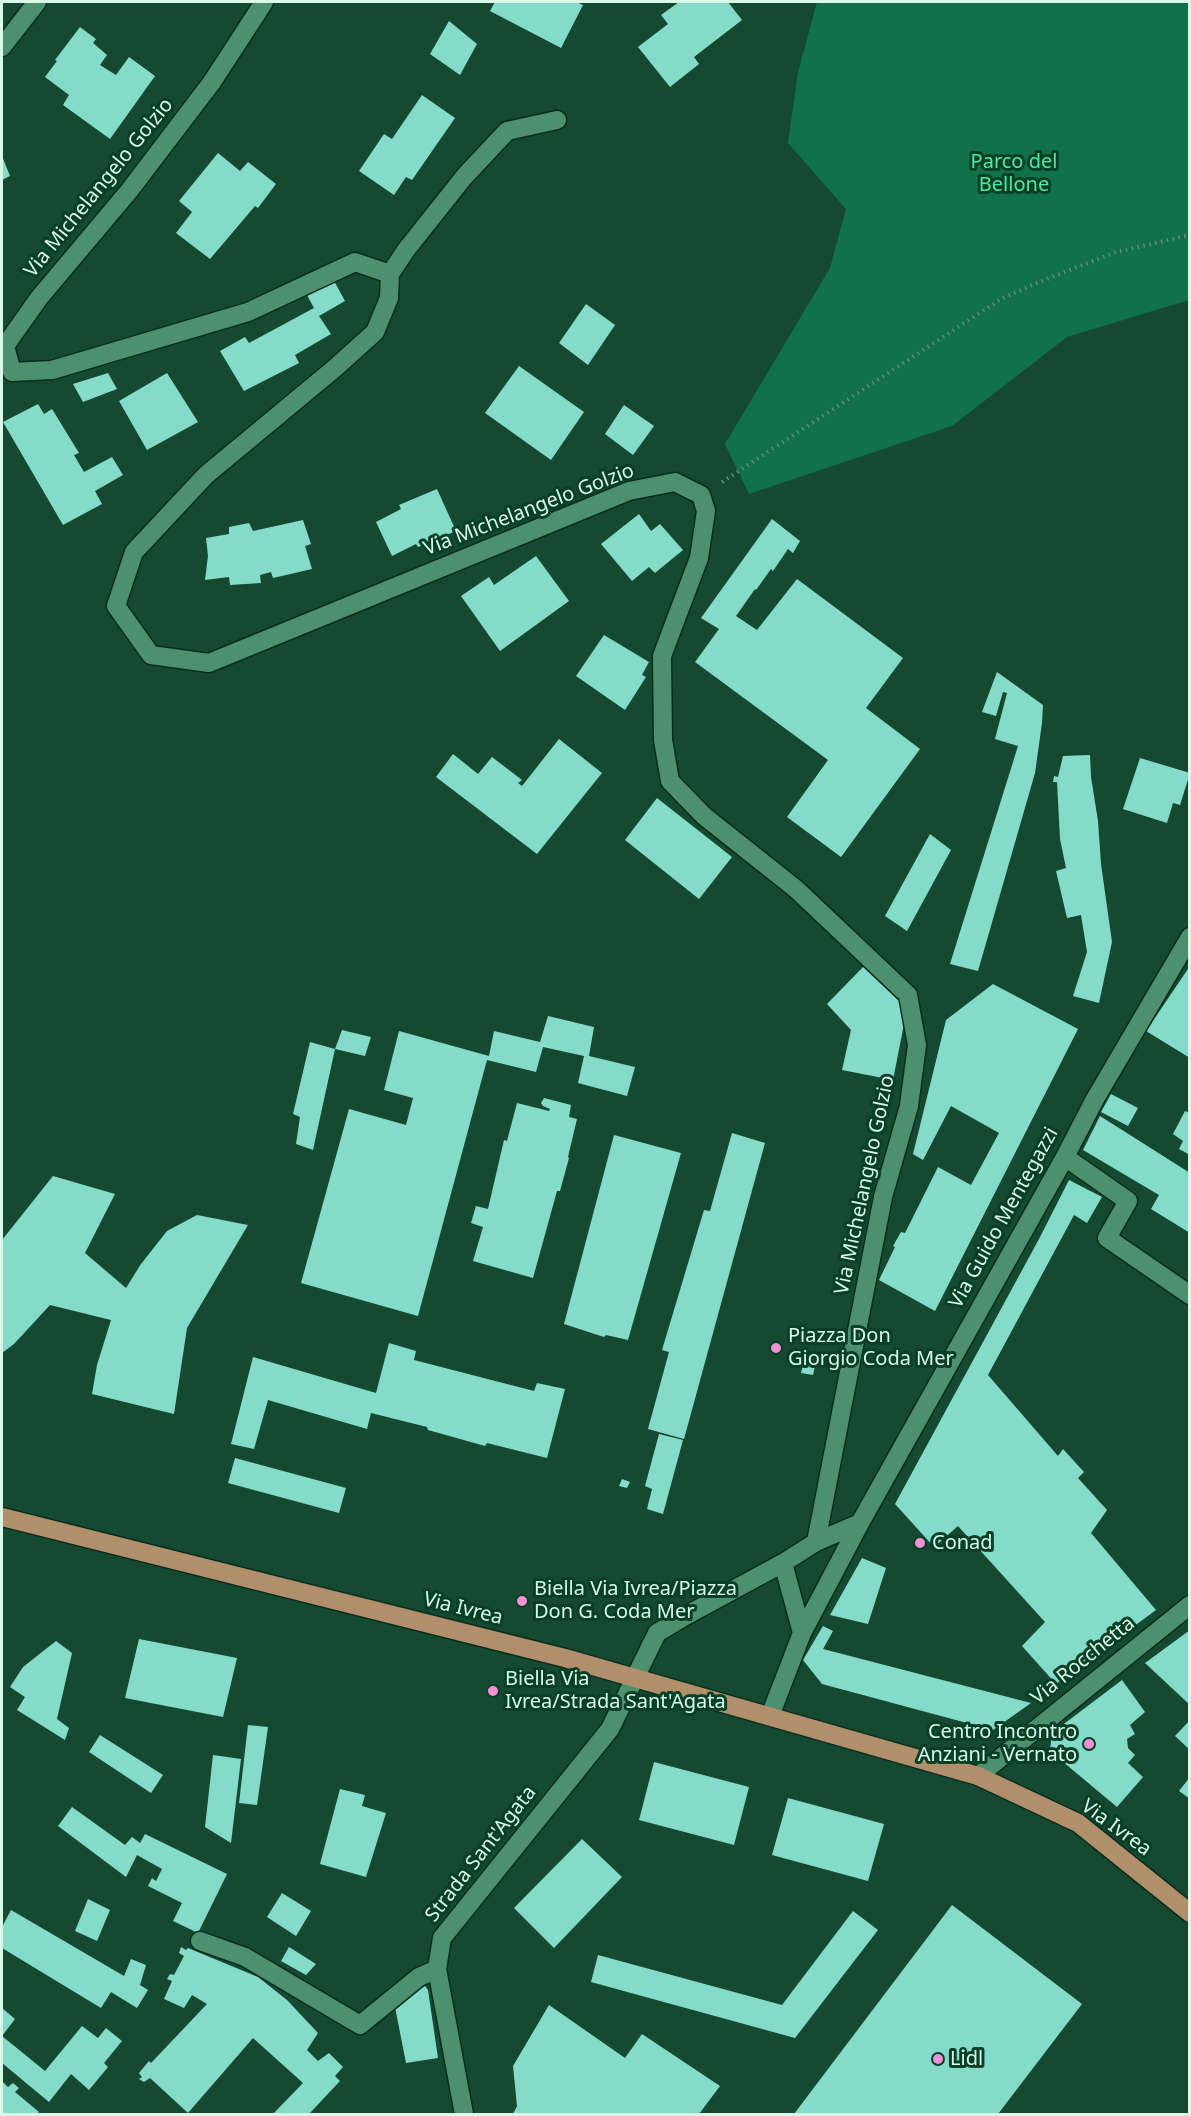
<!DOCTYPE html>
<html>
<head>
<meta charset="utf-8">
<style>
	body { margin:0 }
	#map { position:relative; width:1191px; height:2116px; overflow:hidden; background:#154a31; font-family:"Noto Sans",sans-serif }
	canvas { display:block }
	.frame { position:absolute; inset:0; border:3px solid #d9fae6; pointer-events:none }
</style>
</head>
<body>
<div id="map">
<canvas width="1191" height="2116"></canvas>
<div class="frame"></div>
</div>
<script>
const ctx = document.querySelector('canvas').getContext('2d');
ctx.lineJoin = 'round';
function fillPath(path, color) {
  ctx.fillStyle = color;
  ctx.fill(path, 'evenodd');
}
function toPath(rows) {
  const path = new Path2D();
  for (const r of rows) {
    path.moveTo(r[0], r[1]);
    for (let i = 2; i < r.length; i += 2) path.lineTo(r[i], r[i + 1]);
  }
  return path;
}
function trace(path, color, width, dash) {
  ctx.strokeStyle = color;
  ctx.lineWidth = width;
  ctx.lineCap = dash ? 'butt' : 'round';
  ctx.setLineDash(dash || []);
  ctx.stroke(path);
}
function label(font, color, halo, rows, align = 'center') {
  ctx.font = font + ' "Noto Sans",sans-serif';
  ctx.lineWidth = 6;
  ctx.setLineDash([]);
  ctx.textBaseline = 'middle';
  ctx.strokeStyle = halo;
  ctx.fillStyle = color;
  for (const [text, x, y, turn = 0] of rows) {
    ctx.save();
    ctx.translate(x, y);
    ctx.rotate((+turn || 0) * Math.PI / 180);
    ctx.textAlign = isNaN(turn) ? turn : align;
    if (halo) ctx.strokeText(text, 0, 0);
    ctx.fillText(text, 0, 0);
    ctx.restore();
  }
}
const green = toPath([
	[817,2,1189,2,1189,300,1067,337,952,426,749,494,725,444,830,268,846,209,788,143,798,72]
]);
const building = toPath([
	[495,2,576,2,583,5,561,48,490,11],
	[679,2,728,2,742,20,694,57,699,64,670,87,638,47,668,24,661,15],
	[449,21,477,44,460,75,430,54],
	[80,27,96,39,93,43,107,55,100,65,116,75,129,57,155,76,110,139,63,105,69,95,45,77,57,61,55,60],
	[422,95,455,118,412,180,406,177,394,195,359,171,384,134,392,139],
	[218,153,240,171,248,162,276,184,258,208,255,206,210,259,176,233,192,212,179,201],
	[2,156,10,176,2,180],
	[333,279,345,301,319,316,331,334,295,355,299,363,244,391,220,351,245,337,249,343,314,308,307,295],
	[586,304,615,325,588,365,559,343],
	[519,366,584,412,551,460,485,413],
	[108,373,117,389,83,402,73,384],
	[167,373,198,422,147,450,119,401],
	[38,404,44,414,52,409,79,453,74,455,84,472,112,457,123,475,95,491,102,504,63,525,3,422],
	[624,405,654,426,633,455,605,434],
	[437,489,456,531,418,547,416,544,392,556,376,522,401,509,399,505],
	[639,514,651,531,660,524,683,550,655,573,649,567,632,581,601,544],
	[772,519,800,541,793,553,788,549,773,571,771,569,756,590,755,589,736,616,757,630,797,579,903,658,866,708,920,749,841,857,787,817,828,760,695,662,719,629,701,618],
	[303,520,311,544,305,546,312,569,273,578,271,572,260,575,261,583,230,585,229,577,205,580,208,556,206,538,229,534,229,527,249,523,253,531],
	[536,556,569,601,500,651,461,596,489,577,494,585],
	[604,635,649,662,642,675,646,677,625,710,576,676],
	[997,672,1043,705,1042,723,1035,773,978,971,950,964,1018,746,995,739,1007,693,1003,692,996,716,982,712],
	[559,739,602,773,537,854,436,777,453,754,478,774,492,757,522,780,518,783,522,786],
	[1090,755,1091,777,1098,821,1101,864,1112,942,1099,1003,1073,996,1087,952,1081,915,1067,918,1056,871,1066,868,1060,839,1057,782,1053,782,1054,776,1058,777,1063,756],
	[1140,758,1190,773,1180,805,1173,803,1167,823,1123,809],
	[657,798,732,857,699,899,625,840],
	[930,834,951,850,907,931,885,916],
	[865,965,903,1002,905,1019,893,1080,842,1070,851,1030,827,1004],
	[1190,966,1190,1058,1146,1031],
	[993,984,1078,1029,935,1311,879,1280,895,1247,893,1246,901,1232,905,1233,938,1167,971,1185,999,1133,951,1106,923,1160,913,1154,946,1020],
	[548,1016,594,1027,589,1056,635,1067,627,1096,578,1083,584,1056,543,1047,536,1072,487,1060,418,1316,301,1283,349,1109,406,1125,413,1098,384,1090,399,1031,489,1056,494,1031,540,1042],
	[342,1030,371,1037,365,1056,335,1049],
	[310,1042,335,1049,313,1150,296,1144,300,1117,293,1114],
	[1111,1094,1138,1108,1128,1126,1101,1112],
	[544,1098,571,1105,569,1117,577,1119,568,1157,569,1158,560,1191,557,1191,533,1278,473,1261,483,1227,471,1223,476,1206,488,1209,504,1140,507,1141,517,1103,549,1111,550,1109,543,1106,541,1103],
	[1185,1111,1190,1113,1190,1155,1179,1149,1183,1141,1173,1134],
	[1100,1116,1190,1173,1190,1233,1151,1209,1159,1195,1083,1150],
	[732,1133,765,1143,684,1439,648,1429,669,1352,662,1350,704,1210,710,1211],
	[614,1135,681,1153,628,1340,606,1335,604,1337,564,1324],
	[53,1176,115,1194,85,1253,126,1288,141,1264,167,1231,197,1215,248,1225,187,1328,174,1414,92,1394,97,1365,111,1320,50,1305,14,1344,2,1353,2,1240],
	[1069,1180,1102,1197,1087,1223,1074,1215,988,1375,1058,1456,1063,1449,1084,1472,1078,1478,1107,1510,1091,1533,1156,1610,1056,1684,1022,1646,1045,1622,958,1526,934,1547,895,1504,1039,1239],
	[389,1343,416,1351,414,1360,534,1391,537,1383,565,1389,547,1458,487,1443,485,1446,428,1430,427,1427,371,1413,367,1429,268,1400,254,1449,231,1444,253,1357,376,1393],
	[805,1356,817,1358,813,1375,801,1373],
	[659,1434,683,1440,663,1514,647,1509,652,1489,645,1486],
	[235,1458,346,1488,339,1513,228,1483],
	[622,1479,630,1482,627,1488,619,1486],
	[862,1558,886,1568,868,1624,830,1615],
	[823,1626,833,1631,823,1649,1031,1703,993,1730,822,1684,803,1660],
	[1190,1630,1190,1705,1145,1663],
	[139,1639,237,1658,223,1717,125,1698],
	[56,1641,72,1653,57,1719,69,1728,65,1740,17,1710,25,1697,10,1687,23,1667],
	[1122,1680,1145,1712,1130,1725,1135,1734,1127,1739,1128,1748,1135,1755,1128,1763,1143,1777,1117,1807,1050,1751,1052,1733],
	[1190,1720,1190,1750,1175,1736],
	[248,1725,268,1727,257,1805,239,1803],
	[100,1735,163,1775,151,1793,89,1752],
	[213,1755,241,1759,231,1843,205,1827],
	[654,1762,749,1787,734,1845,639,1820],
	[1190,1777,1190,1799,1179,1791],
	[340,1789,365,1795,362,1806,386,1813,366,1877,320,1864],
	[788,1798,884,1824,868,1881,772,1855],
	[72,1807,125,1845,132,1837,140,1843,145,1834,227,1874,198,1933,173,1921,182,1903,148,1886,152,1878,156,1881,162,1869,137,1855,126,1877,58,1826],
	[582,1839,622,1877,554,1948,514,1908],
	[282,1893,311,1911,296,1936,267,1917],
	[88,1899,110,1910,97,1941,75,1931],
	[952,1905,1082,2004,998,2114,794,2114],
	[11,1910,124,1976,131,1959,146,1965,140,1985,148,1990,137,2008,111,1992,101,2008,2,1948,2,1927],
	[853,1911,878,1930,795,2038,591,1982,598,1955,782,2005],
	[181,1947,186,1950,188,1948,258,1977,287,2000,318,2033,307,2050,318,2061,329,2053,343,2067,335,2076,340,2081,309,2114,273,2114,303,2083,253,2038,188,2113,150,2078,144,2082,139,2079,142,2077,139,2073,149,2061,151,2063,207,2004,192,1995,184,2008,164,1999,172,1981,167,1979,170,1974,174,1975,184,1956,179,1953],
	[289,1947,316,1964,306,1975,281,1961],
	[417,1985,425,1986,428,1990,438,2058,406,2063,394,2002],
	[549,2005,625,2058,642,2034,720,2086,699,2114,513,2114,517,2106,513,2066],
	[2,2008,15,2019,2,2036],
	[82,2026,98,2038,106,2028,122,2041,104,2063,108,2067,89,2090,71,2074,49,2102,2,2063,2,2036,45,2071],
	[2,2081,8,2087,13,2083,19,2088,15,2092,39,2112,37,2114,2,2114]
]);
const path = toPath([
	[722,482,1001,299,1034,284,1116,252,1190,235]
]);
const minor = toPath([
	[264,2,212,82,129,191,39,298,5,346,12,372,52,370,248,312,355,262,390,274,389,298,375,332,335,368,206,475,134,552,116,606,151,655,209,663,629,491,675,482,701,495,706,511,699,558,662,656,663,740,670,781,704,816,796,889,908,995,917,1045,909,1106,883,1197,816,1542],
	[2,47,37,2],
	[390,274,406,250,464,177,507,131,557,120],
	[1065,1157,1128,1201,1107,1238,1190,1295],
	[783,1563,802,1633],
	[770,1716,802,1633,860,1523,1065,1157,1095,1099,1190,937],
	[978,1776,1190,1605],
	[200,1941,245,1957,360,2025,419,1977,437,1969],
	[464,2114,437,1969,442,1938,610,1729,657,1633,687,1615,783,1563,816,1542,860,1523]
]);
const major = toPath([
	[2,1517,565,1658,978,1776,1078,1823,1190,1913]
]);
const markers = [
	[776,1348,6,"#f391d5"],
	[920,1543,6,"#f391d5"],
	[522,1601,6,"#f391d5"],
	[493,1691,6,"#f391d5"],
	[1089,1744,6,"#f391d5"],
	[938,2059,6,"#f391d5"]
];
const parkNames = [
	["Parco del",1014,162],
	["Bellone",1014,185]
];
const streetNames = [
	["Via Michelangelo Golzio",99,188,-51],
	["Via Michelangelo Golzio",529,510,-21],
	["Via Michelangelo Golzio",865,1185,-78],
	["Via Guido Mentegazzi",1004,1218,-61],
	["Via Ivrea",463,1609,14],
	["Via Rocchetta",1083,1661,-39],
	["Via Ivrea",1116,1828,36],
	["Strada Sant'Agata",481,1854,-52]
];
const poiNames = [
	["Piazza Don",788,1336],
	["Giorgio Coda Mer",788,1359],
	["Conad",932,1543],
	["Biella Via Ivrea/Piazza",534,1589],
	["Don G. Coda Mer",534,1612],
	["Biella Via",505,1679],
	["Ivrea/Strada Sant'Agata",505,1702],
	["Centro Incontro",1077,1732,"right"],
	["Anziani - Vernato",1077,1755,"right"],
	["Lidl",950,2059]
];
fillPath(green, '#11714a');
fillPath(building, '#85dbc9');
trace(minor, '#082d1c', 21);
trace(major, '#082d1c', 21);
trace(path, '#608d76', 4, [1.5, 4.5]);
trace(minor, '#4d906d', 18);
trace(major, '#b28f6c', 18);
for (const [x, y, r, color] of markers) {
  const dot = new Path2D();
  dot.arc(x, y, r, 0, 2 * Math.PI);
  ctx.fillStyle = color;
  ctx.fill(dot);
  trace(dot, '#073f27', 2);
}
label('20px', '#4ee9a2', '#073f27', parkNames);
label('20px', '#d9fae6', '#073f27', streetNames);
label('20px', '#d9fae6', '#073f27', poiNames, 'left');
</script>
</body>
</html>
